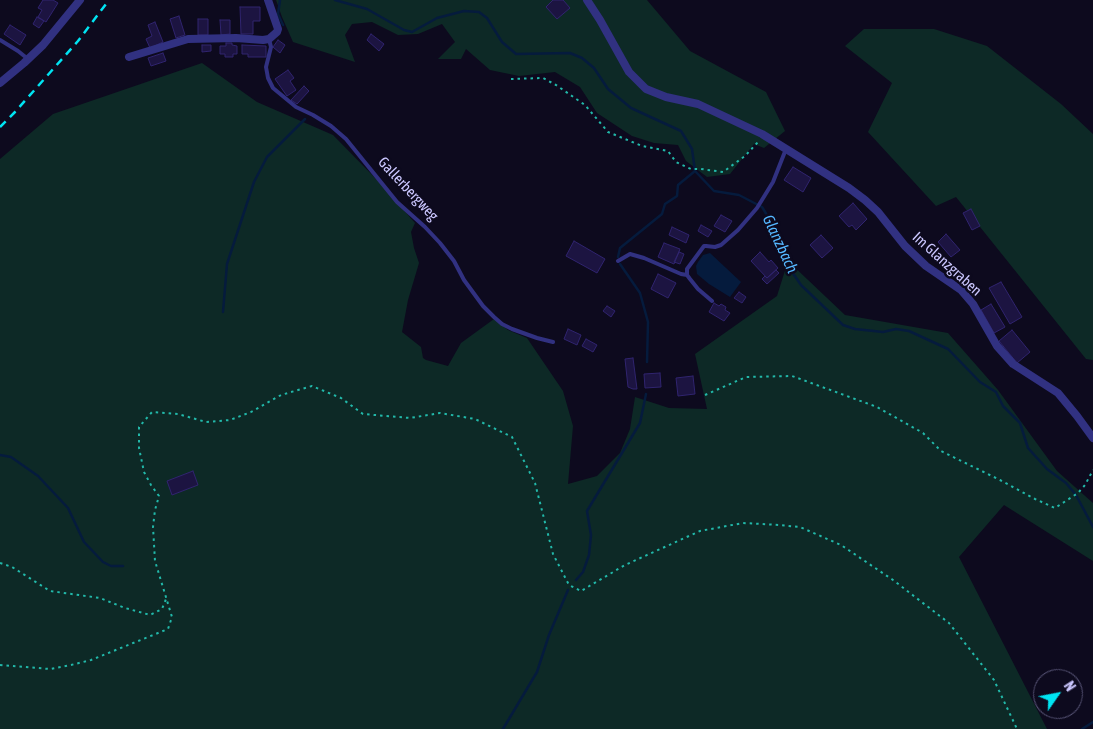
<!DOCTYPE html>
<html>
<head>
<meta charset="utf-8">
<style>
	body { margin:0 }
	#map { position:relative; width:1093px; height:729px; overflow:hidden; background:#0d0a1e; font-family:"Asap Condensed",sans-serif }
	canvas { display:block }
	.north { position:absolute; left:1033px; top:669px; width:50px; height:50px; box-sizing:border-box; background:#0d0a1e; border:1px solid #595678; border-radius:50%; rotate:57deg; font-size:14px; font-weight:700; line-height:20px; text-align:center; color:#cbc7ff }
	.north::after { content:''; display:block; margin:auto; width:18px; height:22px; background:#00e4f2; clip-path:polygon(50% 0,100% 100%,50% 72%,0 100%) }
</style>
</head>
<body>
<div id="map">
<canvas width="1093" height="729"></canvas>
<div class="north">N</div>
</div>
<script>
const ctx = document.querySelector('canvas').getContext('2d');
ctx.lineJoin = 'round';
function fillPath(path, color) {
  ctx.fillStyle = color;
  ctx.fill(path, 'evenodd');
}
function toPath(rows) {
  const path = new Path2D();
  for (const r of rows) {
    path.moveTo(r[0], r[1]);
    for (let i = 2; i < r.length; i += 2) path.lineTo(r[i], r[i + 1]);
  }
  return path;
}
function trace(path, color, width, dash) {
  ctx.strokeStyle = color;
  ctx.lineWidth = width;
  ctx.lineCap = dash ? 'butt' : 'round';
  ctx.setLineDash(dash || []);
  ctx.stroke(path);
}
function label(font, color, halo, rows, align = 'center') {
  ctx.font = font + ' "Asap Condensed",sans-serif';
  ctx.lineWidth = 5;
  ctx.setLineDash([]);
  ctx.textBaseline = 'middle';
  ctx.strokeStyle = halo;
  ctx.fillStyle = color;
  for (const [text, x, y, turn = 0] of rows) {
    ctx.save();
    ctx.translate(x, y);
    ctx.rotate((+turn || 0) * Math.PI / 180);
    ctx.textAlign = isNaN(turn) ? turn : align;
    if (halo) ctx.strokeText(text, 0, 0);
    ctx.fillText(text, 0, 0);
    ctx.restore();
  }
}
const green = toPath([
	[276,0,647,0,690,51,766,92,785,131,764,148,754,144,730,174,707,177,686,161,678,145,654,143,632,136,597,113,580,87,555,72,519,76,490,70,466,49,461,59,438,59,455,42,442,24,418,34,398,35,372,22,352,24,345,35,355,62,293,42,282,17],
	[864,29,934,29,987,46,1061,104,1093,134,1093,360,1086,359,956,197,936,206,868,132,892,83,845,46],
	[202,63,257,102,333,135,382,185,415,223,411,232,414,248,419,263,408,300,402,332,421,347,423,358,426,360,448,366,461,343,494,319,508,330,527,338,563,391,573,426,568,484,597,476,620,453,630,429,635,397,669,408,707,409,695,354,777,296,788,261,845,315,948,333,998,390,1057,471,1093,503,1093,561,1004,505,959,557,1047,729,0,729,0,159,53,114]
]);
const water = toPath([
	[710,253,741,282,730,297,709,284,697,274,696,266,698,262,703,255]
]);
const stream = toPath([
	[280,0,278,14,283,25],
	[335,0,367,9,404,30,412,32,437,18,464,11,479,12,487,18,502,42,516,54,570,53,582,58,594,68,608,89,631,108,681,131,692,149,695,171,714,191,739,195,762,207,778,233,788,266,801,285,843,325,855,329,883,332,896,329,909,331,948,349,980,382,996,392,1003,406,1020,423,1028,448,1047,469,1066,483,1076,495,1093,527],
	[618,257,620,248,662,214,665,204,677,196,678,185,695,171],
	[620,264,640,293,648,322,647,362],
	[223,312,227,264,254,182,267,157,305,119],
	[0,455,11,457,38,476,68,508,84,542,103,562,111,566,123,566],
	[576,580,583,572,589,555,591,535,587,511,640,423,646,394],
	[503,729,537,672,549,635,568,590],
	[1082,729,1093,722]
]);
const building = toPath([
	[43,0,53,0,58,3,46,22,38,17,42,10,38,8,43,0],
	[553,0,563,0,570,8,557,19,546,7,553,0],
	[240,7,260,7,260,21,253,21,253,34,241,34,240,7],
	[179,16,185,35,176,38,170,19,179,16],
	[37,17,44,21,39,28,33,24,37,17],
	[198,19,208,19,208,35,198,35,198,19],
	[220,20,230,20,230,34,221,35,220,20],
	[155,22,163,42,150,48,146,39,152,36,148,25,155,22],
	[10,25,26,35,20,45,4,34,10,25],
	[371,34,384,44,379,51,367,40,371,34],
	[278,40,285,45,280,53,273,47,278,40],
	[226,43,232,43,232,45,237,46,237,54,233,54,233,57,225,57,225,54,220,54,220,46,226,46,226,43],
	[202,45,211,45,211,51,202,52,202,45],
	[242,45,266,46,266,57,248,57,248,54,242,54,242,45],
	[163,53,166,61,151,66,148,58,163,53],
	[288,70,294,78,290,81,296,90,287,96,275,79,288,70],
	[304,86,309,91,297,104,291,100,304,86],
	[793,167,811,178,803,192,784,180,793,167],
	[853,203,867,219,856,230,852,225,849,227,839,216,853,203],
	[971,209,980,226,972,230,963,213,971,209],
	[721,215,732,221,725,232,714,226,721,215],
	[701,225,712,231,708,237,698,231,701,225],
	[672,227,689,235,686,243,669,235,672,227],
	[946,234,960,250,951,257,938,242,946,234],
	[821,235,833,248,822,258,810,245,821,235],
	[574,241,605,259,597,273,566,256,574,241],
	[664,243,680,249,674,264,658,257,664,243],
	[679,252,684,254,680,264,674,262,679,252],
	[760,252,769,262,771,260,778,268,767,278,751,261,760,252],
	[776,270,779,273,767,284,762,279,765,276,767,278,776,270],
	[658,274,676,283,668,298,651,289,658,274],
	[1001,282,1022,317,1010,324,989,288,1001,282],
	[739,292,746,297,742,303,734,298,739,292],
	[714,303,719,306,721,304,726,307,725,310,730,313,724,321,709,312,714,303],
	[991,304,1005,327,994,333,981,310,991,304],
	[607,306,615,311,611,317,603,311,607,306],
	[568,329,581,335,577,345,564,339,568,329],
	[1012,330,1030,352,1017,363,999,341,1012,330],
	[586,339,597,345,593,352,582,346,586,339],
	[633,358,637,389,633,389,628,387,625,359,633,358],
	[660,373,661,387,645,388,644,374,660,373],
	[693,376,695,394,678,396,676,378,693,376],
	[193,471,198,485,172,495,167,481,193,471]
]);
const path = toPath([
	[511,79,543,78,556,85,585,105,608,132,642,146,668,151,676,162,691,169,701,169,723,172,745,156,759,141],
	[705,395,746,377,792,376,877,407,923,433,941,451,1000,480,1035,499,1055,508,1078,493,1085,485,1093,470],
	[0,563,12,567,50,591,100,598,125,608,150,615,162,609,166,599],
	[0,665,50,669,71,665,91,660,168,629,172,617,155,561,153,527,155,510,159,496,151,485,144,472,139,448,139,427,152,412,178,414,206,422,230,420,251,412,281,395,312,386,341,398,363,414,410,418,440,413,475,419,512,437,535,483,553,554,569,585,581,591,625,565,700,531,743,523,779,525,800,527,841,545,893,580,949,623,994,680,1017,729]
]);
const service = toPath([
	[269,39,271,47,266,67,268,78,273,88,296,107,313,115,331,126,346,139,397,202,425,227,440,243,454,261,464,280,483,306,494,317,502,324,512,329,537,338,553,342],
	[0,40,18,51,28,59],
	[618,261,630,254,644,258,681,274,687,275],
	[712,301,698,289,690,279,687,275,687,269,704,246,706,246,715,247,721,245,738,230,757,208,773,182,786,149]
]);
const minor = toPath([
	[587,0,600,20,629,72,646,89,666,97,698,104,762,134,849,188,865,200,878,212,905,246,926,266,961,290,973,304,997,346,1013,364,1058,393,1077,416,1093,438],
	[129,57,188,39,236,38,263,40,269,39,277,32,278,29,268,0],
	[0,83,24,63,43,45,80,0]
]);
const rail = toPath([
	[0,127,15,112,78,41,109,0]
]);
const streetNames = [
	["Gallerbergweg",408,189,47],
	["Im Glanzgraben",947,264,42]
];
const waterNames = [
	["Glanzbach",780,244,65]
];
fillPath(green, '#0d2926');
fillPath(water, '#051b3d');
trace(stream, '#051b3d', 2.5);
fillPath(building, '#1c1441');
trace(building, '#30246f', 1);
trace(path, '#22b8a9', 2, [2.5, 4]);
trace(service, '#313181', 4);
trace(minor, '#313181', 8);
trace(rail, '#00e4f2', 2.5, [8, 6]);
label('15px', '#cbc7ff', '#0d0a1e', streetNames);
label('italic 16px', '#55b7ff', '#0d0a1e', waterNames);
</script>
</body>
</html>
